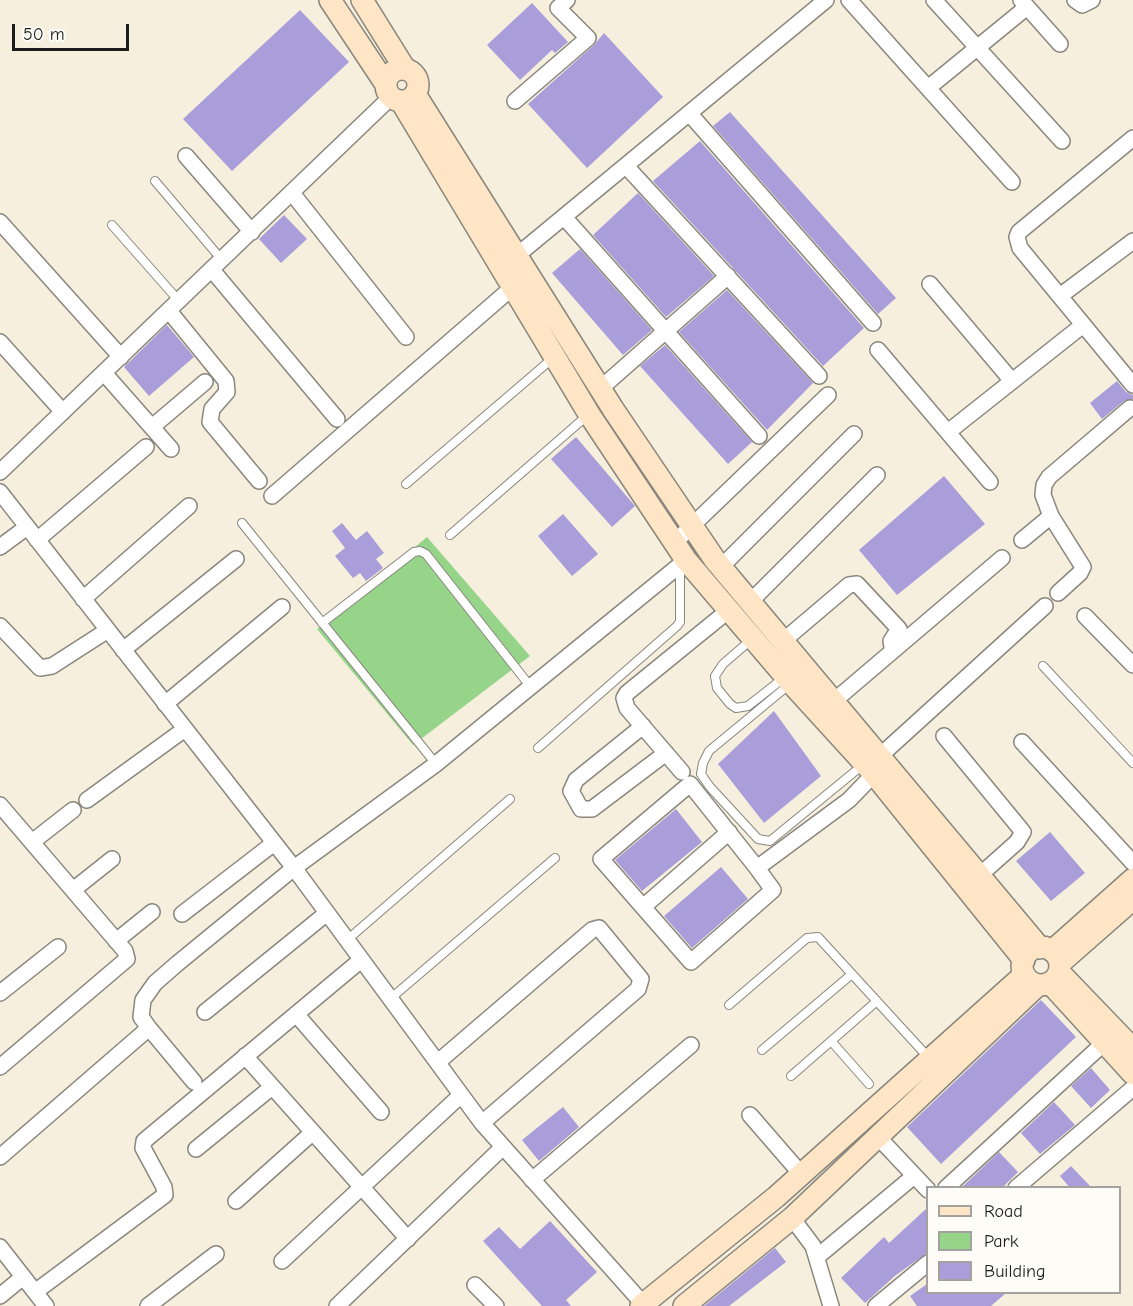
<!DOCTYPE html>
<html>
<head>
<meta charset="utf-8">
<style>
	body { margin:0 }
	#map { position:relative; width:1133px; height:1306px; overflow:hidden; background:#f6efde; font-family:"Comic Neue",sans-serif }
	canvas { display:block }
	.legend { position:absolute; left:926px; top:1186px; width:195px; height:108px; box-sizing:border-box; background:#fdfcf7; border:2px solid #a3a29f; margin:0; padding:8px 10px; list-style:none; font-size:18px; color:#1c1c1c }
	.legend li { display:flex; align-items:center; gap:12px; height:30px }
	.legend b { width:30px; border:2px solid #a3a29f }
	.scale { position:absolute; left:12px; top:24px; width:117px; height:27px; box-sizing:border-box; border:3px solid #1c1c1c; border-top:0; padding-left:8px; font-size:18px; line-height:21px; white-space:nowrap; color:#1c1c1c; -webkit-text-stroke:4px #fdfcf7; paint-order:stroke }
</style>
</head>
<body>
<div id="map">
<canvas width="1133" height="1306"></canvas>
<ul class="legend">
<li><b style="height:8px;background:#fde5c5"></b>Road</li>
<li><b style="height:16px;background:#96d48a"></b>Park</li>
<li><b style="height:16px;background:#a99eda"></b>Building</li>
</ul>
<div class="scale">50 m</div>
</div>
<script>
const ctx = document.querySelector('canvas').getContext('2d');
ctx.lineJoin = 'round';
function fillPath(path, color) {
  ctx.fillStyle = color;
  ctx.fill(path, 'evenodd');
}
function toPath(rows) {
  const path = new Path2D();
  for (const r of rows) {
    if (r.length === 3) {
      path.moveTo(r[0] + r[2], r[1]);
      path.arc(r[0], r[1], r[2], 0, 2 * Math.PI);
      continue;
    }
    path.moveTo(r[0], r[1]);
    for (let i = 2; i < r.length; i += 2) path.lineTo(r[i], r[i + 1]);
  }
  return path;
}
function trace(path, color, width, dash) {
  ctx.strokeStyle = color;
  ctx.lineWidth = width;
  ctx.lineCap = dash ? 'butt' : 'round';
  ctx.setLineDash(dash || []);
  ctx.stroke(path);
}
const green = toPath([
	[427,537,530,656,413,745,317,629]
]);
const building = toPath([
	[532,3,568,42,555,53,552,50,520,80,487,45],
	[300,10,349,62,232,171,183,119],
	[604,33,663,97,587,168,528,104,594,45],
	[730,112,896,298,878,314,713,126],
	[700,141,864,328,823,366,653,181],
	[638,193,714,276,666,317,593,235],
	[284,215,307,239,281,263,259,239],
	[580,249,652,330,623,355,552,273],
	[727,290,813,383,767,430,679,332],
	[167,325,194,357,149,396,124,367],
	[665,345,752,442,728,464,640,366],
	[1117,381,1126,392,1133,395,1133,399,1124,401,1102,419,1090,403],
	[576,437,635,506,612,527,551,459],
	[944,476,985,524,897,595,859,550],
	[563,514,598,554,572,576,538,536],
	[342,523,356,540,367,531,384,553,376,559,383,568,366,581,360,573,353,578,335,556,345,548,332,531],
	[774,711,821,776,764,823,718,764],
	[676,809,702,842,642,891,615,860],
	[1050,832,1085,873,1051,901,1016,861],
	[721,867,748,899,692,948,664,916],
	[1041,1000,1076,1037,941,1164,907,1127],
	[1091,1068,1110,1090,1091,1108,1071,1086],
	[1054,1102,1075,1125,1040,1154,1021,1133],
	[563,1107,579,1127,539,1161,522,1140],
	[999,1152,1018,1172,1002,1188,961,1188],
	[1071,1166,1092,1188,1070,1188,1060,1176],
	[927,1208,927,1253,896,1275,865,1303,841,1278,884,1237,889,1243],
	[550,1221,597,1272,566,1300,571,1306,542,1306,483,1241,499,1227,520,1249],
	[775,1248,786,1262,729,1306,704,1306],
	[927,1284,927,1293,1006,1293,991,1306,917,1306,910,1296]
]);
const lane = toPath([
	[155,181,222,260],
	[112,225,179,301],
	[406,484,553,358],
	[242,523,436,764],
	[450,535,589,414],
	[322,623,414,552,420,551,426,554,530,686],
	[752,639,723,664,715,676,717,688,730,704,736,708,748,706,785,677],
	[1043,666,1133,763],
	[790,684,709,751,703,763,701,774,710,787,758,839,770,841,864,764],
	[538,748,677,626,680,622,680,564],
	[347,940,510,799],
	[390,999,555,858],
	[729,1005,807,938,818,937,928,1057],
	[832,1042,869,1084],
	[762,1050,852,974],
	[791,1076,877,1001]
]);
const street = toPath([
	[849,0,1012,182],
	[934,0,1062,141],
	[1021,0,1060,44],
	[1075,0,1082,5,1092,0],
	[928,88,1027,7],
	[515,101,588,38,558,8,567,0],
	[689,113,873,323],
	[1133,138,1019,232,1017,237,1020,248,1133,385],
	[186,156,252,232],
	[626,166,819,376],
	[292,193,406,337],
	[564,217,759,436],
	[0,222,121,357],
	[509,262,826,0],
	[212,270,337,419],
	[930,284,1012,381],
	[1060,296,1133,241],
	[169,311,226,381,227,392,212,409,210,422,259,481],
	[0,342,63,412],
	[878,350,990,482],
	[104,373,171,449],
	[601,388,728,276],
	[152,427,205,382],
	[948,432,1083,325],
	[0,472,391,97],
	[0,492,294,868,482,1123,645,1306],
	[272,496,514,286],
	[1051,516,1083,567,1080,573,1058,593],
	[37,540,146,447],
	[1022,540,1051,516,1043,495,1044,485,1049,477,1130,408],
	[675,542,828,395],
	[0,547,27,527],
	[721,567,854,434],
	[83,599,189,506],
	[750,602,877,475],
	[1085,616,1133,665],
	[0,626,40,668,52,666,108,630],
	[783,641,849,585,857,584,899,629,891,641,892,647],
	[123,650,236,559],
	[834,701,1002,558],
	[165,704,282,607],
	[643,726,576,780,571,791,581,809,592,809,666,753],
	[944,736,1023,832,1017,842,980,875],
	[1022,742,1133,863],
	[880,756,1045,606],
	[682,772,627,708,624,698,627,693,729,610],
	[87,800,185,729],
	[0,805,125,951,127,959,0,1067],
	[32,842,73,810],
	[757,868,773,890,691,962,601,859,690,784,757,868,849,800,874,774],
	[73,890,112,859],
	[643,907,729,832],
	[182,914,274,843],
	[116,941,152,912],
	[0,993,58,947],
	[205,1012,327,913],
	[296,1014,381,1112],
	[149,1028,141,1017,143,1000,155,983,178,963,294,868,436,764,686,560],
	[245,1056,408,1239],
	[438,1062,592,930,599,928,641,979,638,989,482,1123],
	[750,1115,802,1175],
	[879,1138,928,1190],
	[196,1149,272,1087],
	[0,1157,149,1028,194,1082],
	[532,1180,691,1045],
	[946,1188,1104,1043],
	[1016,1188,1133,1088],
	[236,1201,312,1133],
	[792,1218,813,1246,831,1306],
	[0,1247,46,1306],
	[817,1257,914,1176],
	[282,1261,461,1095],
	[475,1285,496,1306],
	[35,1292,165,1195,164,1187,143,1148,144,1141,361,960],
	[0,1296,23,1277],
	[148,1306,216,1254],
	[337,1306,503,1147],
	[876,1306,928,1263]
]);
const secondary = toPath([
	[330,0,385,83],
	[362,0,405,69],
	[402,85,16],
	[415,94,613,409,715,560,1040,948],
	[401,101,589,414,686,560,791,683,874,774,1024,960],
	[1041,966,19],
	[1052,951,1133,879],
	[1060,963,1133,899],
	[1059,972,1133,1049],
	[1050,983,1133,1074],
	[641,1306,776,1197,1024,975],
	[684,1306,792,1218,1038,985]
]);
fillPath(green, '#96d48a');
fillPath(building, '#a99eda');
trace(lane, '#89867d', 10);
trace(street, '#89867d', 18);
trace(secondary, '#89867d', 24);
trace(lane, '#fff', 8);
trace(street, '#fff', 15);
trace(secondary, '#fde5c5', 21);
</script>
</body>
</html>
